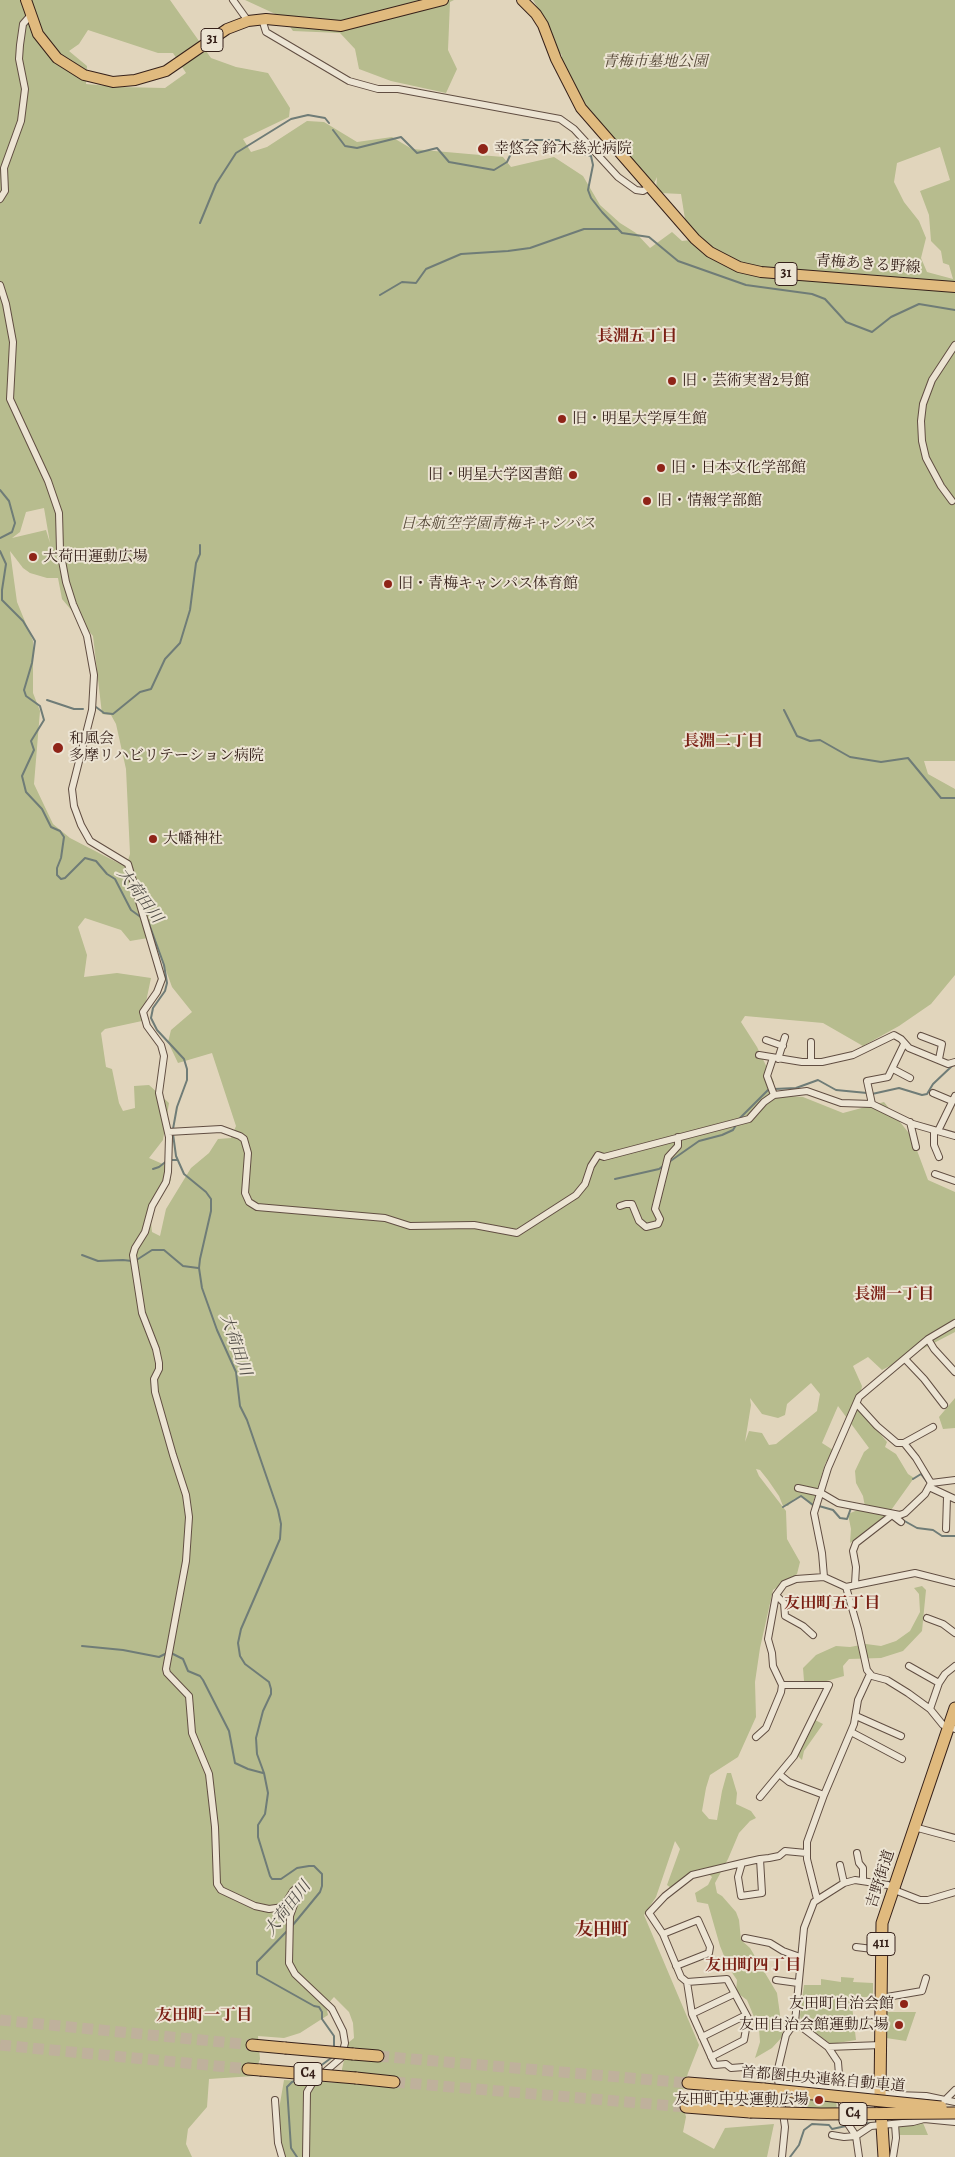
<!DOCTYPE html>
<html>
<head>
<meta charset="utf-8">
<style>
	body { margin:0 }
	canvas { display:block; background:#e1d5bc }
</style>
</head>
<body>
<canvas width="955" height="2157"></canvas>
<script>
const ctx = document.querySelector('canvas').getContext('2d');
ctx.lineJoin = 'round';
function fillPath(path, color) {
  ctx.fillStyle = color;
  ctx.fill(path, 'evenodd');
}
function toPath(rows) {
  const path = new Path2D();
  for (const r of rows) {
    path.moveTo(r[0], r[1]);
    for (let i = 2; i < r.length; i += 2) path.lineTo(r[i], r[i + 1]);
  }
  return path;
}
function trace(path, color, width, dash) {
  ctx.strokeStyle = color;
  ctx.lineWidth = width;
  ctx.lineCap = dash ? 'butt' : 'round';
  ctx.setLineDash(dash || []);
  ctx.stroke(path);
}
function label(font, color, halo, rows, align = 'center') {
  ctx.font = font + ' Alegreya,"Noto Serif JP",serif';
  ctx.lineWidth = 4;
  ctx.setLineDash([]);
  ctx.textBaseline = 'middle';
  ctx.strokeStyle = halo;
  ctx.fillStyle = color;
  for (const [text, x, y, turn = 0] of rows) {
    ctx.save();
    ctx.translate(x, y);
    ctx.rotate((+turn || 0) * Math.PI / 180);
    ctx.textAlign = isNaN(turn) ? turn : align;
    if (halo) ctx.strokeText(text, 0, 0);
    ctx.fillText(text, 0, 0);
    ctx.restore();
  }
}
const green = toPath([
	[0,0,170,0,211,58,236,67,268,73,290,108,289,117,243,139,251,152,267,147,307,121,324,122,357,142,392,137,412,149,503,157,511,167,554,157,583,176,600,205,620,223,636,233,650,248,672,232,682,241,700,239,685,219,681,194,660,193,656,190,657,177,652,188,586,106,583,106,560,60,562,55,556,50,547,23,533,0,955,0,955,761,924,761,928,774,955,789,955,975,931,1004,899,1026,863,1046,823,1023,745,1016,741,1022,757,1047,774,1082,774,1095,803,1097,843,1113,884,1102,912,1137,928,1180,955,1192,955,1332,882,1370,868,1357,853,1366,862,1386,858,1407,887,1442,885,1447,896,1454,908,1474,914,1478,884,1520,850,1543,851,1529,848,1514,865,1507,863,1496,856,1483,855,1471,864,1452,869,1448,838,1406,822,1443,833,1450,825,1464,812,1506,801,1496,794,1499,788,1506,783,1506,779,1496,768,1480,760,1470,756,1469,759,1476,786,1511,787,1539,800,1562,797,1574,773,1590,760,1648,755,1682,756,1717,738,1757,710,1775,706,1788,702,1811,709,1819,717,1820,722,1791,727,1773,731,1773,737,1793,736,1804,751,1811,756,1818,750,1821,739,1833,728,1859,715,1883,717,1893,722,1896,736,1912,739,1920,741,1940,750,1948,777,1993,783,2036,772,2048,755,2058,760,2042,759,2029,747,2000,736,1992,737,1980,729,1968,720,1946,708,1904,697,1902,695,1893,708,1885,712,1877,703,1869,671,1888,667,1885,680,1849,675,1841,656,1897,644,1915,699,2045,688,2073,681,2097,686,2117,683,2132,714,2149,725,2128,774,2124,767,2157,285,2157,281,2147,278,2115,284,2080,342,2083,342,2069,348,2043,354,2038,353,2023,349,2012,334,1997,326,2006,328,2015,300,2033,284,2038,258,2036,260,2059,254,2076,209,2079,207,2107,188,2129,186,2144,192,2157,0,2157],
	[88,30,158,53,173,53,186,73,165,88,119,87,86,84,87,66,69,51,79,44],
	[940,147,950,180,920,191,929,215,931,241,941,251,943,263,949,265,953,279,927,272,921,258,926,238,919,221,904,202,894,182,897,163],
	[44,508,50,543,46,530,12,538,20,532,26,512],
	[10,551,23,568,30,573,47,578,58,578,62,599,93,636,102,714,111,715,116,724,126,769,130,854,126,867,70,838,53,824,34,784,40,711,33,693,33,641,17,602],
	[85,918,121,930,130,941,154,937,172,987,192,1012,171,1030,168,1042,178,1063,212,1053,236,1126,231,1138,218,1139,209,1153,191,1168,166,1209,160,1236,152,1232,150,1213,171,1180,165,1165,149,1158,163,1140,169,1103,149,1085,134,1086,135,1108,123,1111,119,1103,112,1069,106,1067,101,1033,105,1029,142,1021,151,978,117,973,84,977,87,955,78,927],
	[811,1383,820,1394,817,1411,776,1444,769,1445,762,1433,749,1431,745,1442,751,1405,750,1398,762,1414,778,1418,785,1415,787,1404],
	[245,0,454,0,450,2,448,50,457,69,446,93,391,81,359,69,355,49,340,33,293,31,284,18],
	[955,1398,955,1428,943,1429,939,1417],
	[922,1586,926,1590,922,1631,903,1651,881,1658,849,1659,843,1666,844,1676,823,1682,804,1681,803,1668,816,1655,836,1646,850,1647,866,1644,881,1646,896,1641,910,1631,920,1612,919,1594,914,1588],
	[815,1720,823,1724,804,1751,802,1760,796,1754],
	[841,1977,854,1978,853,1982,873,1983,873,1997,851,1997,856,2040,831,2044,806,2026,801,2020,800,2015,804,1985,821,1985,821,1979,841,1982],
	[886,2012,916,2012,906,2041,886,2038],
	[801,2088,835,2090,837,2110,803,2111],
	[923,2123,928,2135,897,2135,896,2127]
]);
const stream = toPath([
	[333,130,345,146,357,148,401,137,417,153,437,148,449,162,494,170,507,162,515,145,522,140,559,140,564,148,591,156,593,165,588,190,591,198,602,212,622,233,649,237,678,261,746,285,812,294,825,299,846,322,872,332,891,317,919,304,955,310],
	[200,223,216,184,236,153,291,119,308,115,325,118,329,123],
	[380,295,402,282,416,283,426,269,461,254,508,251,530,248,584,229,618,229],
	[0,490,9,501,15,523,12,532,0,538],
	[0,551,6,564,2,590,2,600,23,621,35,641,32,663,24,690,26,696,40,706,44,720,31,741,34,750,22,776,26,792,42,809,51,827,60,831,64,837,61,858,57,868,57,875,61,879,65,878,85,858,96,861,107,874,115,879,131,910,142,918],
	[47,700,74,709,83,709],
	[96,707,104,713,113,714,140,692,151,689,165,659,180,643,190,610,196,563,200,554,200,545],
	[784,710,797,736,810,741,820,740,850,757,881,762,908,758,941,798,955,798],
	[148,921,164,965,167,983,165,991,153,1008,151,1018,157,1030,184,1059,187,1069,187,1080,177,1107,173,1129],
	[774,1089,796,1088,818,1080,836,1090,867,1093],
	[872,1094,899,1088,922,1095,927,1094,933,1084,952,1066],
	[739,1119,769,1089],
	[173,1134,176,1156,184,1174,206,1192,211,1199,211,1211,200,1259,199,1268,202,1288,217,1330,236,1372,240,1406,247,1420,278,1510,281,1524,280,1539,241,1629,238,1643,240,1656,245,1664,269,1682,271,1689,271,1694,263,1711,256,1738,257,1754,264,1773,268,1793,265,1814,258,1825,258,1837,270,1876,272,1879,281,1879,297,1868,309,1866,314,1866,322,1874,322,1886,320,1892,292,1926],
	[669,1162,699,1141,722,1135,733,1130,736,1125],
	[153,1169,159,1167,168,1160,177,1160],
	[615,1179,659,1169,663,1166],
	[82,1255,98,1261,123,1260,132,1261],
	[135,1261,152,1250,164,1250,183,1266,198,1268],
	[913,1479,921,1474,927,1482],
	[819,1506,833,1510,840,1518,847,1519,851,1508],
	[783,1507,801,1496,813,1505],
	[901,1519,917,1528,933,1530,942,1536,955,1536],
	[82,1646,123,1650,159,1657,167,1653],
	[171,1653,183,1659,188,1671,200,1676,203,1680,229,1731,235,1763,248,1769,263,1773],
	[288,1930,257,1962,257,1974,314,2006,319,2007,322,2012,322,2019,334,2036,334,2048],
	[315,2070,331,2058,332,2055],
	[850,2124,873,2123],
	[297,2157,291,2148,287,2087,292,2082,303,2078],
	[790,2157,799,2145,804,2130,812,2124,829,2125,832,2129,846,2126]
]);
const highwayTunnel = toPath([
	[0,2020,252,2045],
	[0,2045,248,2069],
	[378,2056,688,2083],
	[394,2082,686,2107]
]);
const street = toPath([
	[233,0,248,21],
	[262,19,266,32,349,81,378,89,398,89,560,119,574,129,618,177,636,190,643,191,648,188],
	[0,199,5,191,4,168,21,121,25,89,19,59,20,45,23,24,30,16],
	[0,285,6,304,13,342,10,399,48,481,59,513,60,550,66,582,73,604,87,636,94,675,92,710,72,789,74,806,81,825,90,841,128,864,162,979,157,992,143,1012,147,1026,161,1045,164,1056,159,1093,169,1137,168,1172,166,1182,152,1206,145,1232,135,1248,133,1255,142,1313,156,1349,159,1363,159,1369,154,1379,155,1392,173,1455,186,1495,189,1517,186,1561,166,1669,167,1673,189,1696,192,1733,209,1774,215,1827,217,1884,221,1890,255,1906,269,1909,283,1907,293,1891,295,1889,299,1891,290,1916,289,1963,295,1974,332,2009,343,2031,345,2043,341,2058,313,2082,307,2092,306,2157],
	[952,501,941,486,926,458,922,441,921,421,923,404,932,380,955,345],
	[921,1036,942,1044,939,1059],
	[766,1040,783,1046],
	[759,1055,802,1062,822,1062,853,1055,894,1035,901,1039,909,1048,948,1064,955,1062],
	[773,1058,767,1076,774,1095],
	[778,1059,785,1037],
	[811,1062,811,1042],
	[893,1069,910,1078],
	[933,1093,952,1101],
	[872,1104,867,1081,888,1077,904,1044],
	[910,1122,916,1147],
	[934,1130,934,1145,939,1157],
	[938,1131,955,1096],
	[168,1132,221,1129,240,1136,244,1139,248,1153,245,1193,249,1202,257,1207,385,1218,410,1226,474,1225,517,1233,576,1195,585,1184,591,1166,598,1155,604,1157,749,1119,764,1102,774,1095,807,1091,841,1103,872,1104,913,1124,955,1136],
	[935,1174,955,1181],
	[620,1206,626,1204,632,1204,639,1221,646,1227,658,1224,660,1219,655,1209,668,1157,678,1146,678,1137],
	[955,1323,928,1339,859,1397,828,1468,814,1513,822,1553,824,1577,846,1587,858,1629,867,1670,872,1676,887,1680,908,1693,930,1709,943,1725,955,1729],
	[928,1339,934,1349,955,1372],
	[905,1359,924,1379,944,1405],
	[857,1404,877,1426,897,1443,904,1443,933,1427],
	[904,1443,916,1458,931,1483],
	[929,1487,955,1499],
	[798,1488,821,1493,838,1503,900,1515,905,1513,925,1494,931,1483,955,1480],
	[946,1529,947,1497],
	[855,1584,856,1567,853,1551,856,1543,892,1515,901,1522],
	[846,1587,915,1573,955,1583],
	[776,1595,784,1603,785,1616,803,1626,813,1635],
	[927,1618,943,1624,955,1633],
	[909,1666,939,1683],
	[930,1709,939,1683,945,1674,955,1666],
	[856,1716,901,1736],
	[851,1732,902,1759],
	[756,1737,766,1728,781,1692,782,1685,773,1666,772,1653,768,1639,776,1595,784,1584,796,1579,824,1577],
	[779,1774,789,1782,824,1795],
	[760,1797,794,1756,829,1685,782,1685],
	[914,1827,955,1838],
	[857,1853,859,1863,863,1868,863,1880],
	[760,1859,762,1893,741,1896,738,1877,742,1863,760,1859,769,1858,779,1856,785,1851,806,1853],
	[742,1863,692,1875,665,1896,649,1913,663,1934,681,1977,687,1982,692,2014,714,2063,715,2065,726,2064,731,2068,744,2067],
	[840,1865,844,1883],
	[817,1899,807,1859,807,1842,824,1795,854,1724,858,1700,870,1674],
	[663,1934,698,1920,710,1947,709,1953,676,1966],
	[745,1938,770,1943,783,1951,800,1957],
	[856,1947,881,1950],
	[776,1980,798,1983],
	[687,1982,727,1979,748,2018,744,2040,711,2057],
	[881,1998,922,1991,926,1978],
	[692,2014,734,1994],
	[795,2022,828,2047,881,2045],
	[702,2037,746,2015],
	[828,2047,838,2062,841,2100,848,2124,856,2136,859,2157],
	[779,2084,803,2084,895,2095,926,2096,955,2102],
	[275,2100,278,2143,282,2157],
	[942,2103,955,2090],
	[924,2119,955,2122],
	[832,2135,844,2137,856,2136,871,2126,913,2122,924,2119,931,2113],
	[782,2157,785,2127,777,2073,786,2035,795,2022,804,1928,814,1902,844,1883,855,1880,888,1885,897,1891,920,1900,928,1900,955,1892],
	[893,2157,896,2138,895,2124]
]);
const primary = toPath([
	[26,0,38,34,57,58,84,75,113,82,135,80,166,71,227,29,248,21,266,19,341,26,443,0],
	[522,0,536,14,543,25,556,59,581,108,695,239,710,252,739,267,761,272,955,287]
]);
const highway = toPath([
	[252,2045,285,2048],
	[353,2054,378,2056],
	[248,2069,260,2070],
	[356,2078,394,2082],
	[688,2083,764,2089],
	[686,2107,750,2112],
	[884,2157,880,2093,882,1923,955,1708]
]);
const highwayBridge = toPath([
	[285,2048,353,2054],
	[260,2070,356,2078],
	[764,2089,941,2107],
	[750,2112,821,2114,955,2113]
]);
const markers = [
	[483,149,6,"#8f2418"],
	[672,381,5,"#8f2418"],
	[562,419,5,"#8f2418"],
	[661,468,5,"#8f2418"],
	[573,475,5,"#8f2418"],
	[647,501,5,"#8f2418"],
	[33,557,5,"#8f2418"],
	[388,584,5,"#8f2418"],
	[58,748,6,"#8f2418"],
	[153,839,5,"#8f2418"],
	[904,2004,5,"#8f2418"],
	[899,2025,5,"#8f2418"],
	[819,2100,5,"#8f2418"]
];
const shields = [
	[212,40,22],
	[786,274,22],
	[881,1944,28],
	[308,2074,28],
	[853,2114,28]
];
const shieldNames = [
	["31",212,40],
	["31",786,274],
	["411",881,1944],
	["C4",308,2074],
	["C4",853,2114]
];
const parkNames = [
	["青梅市墓地公園",655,62],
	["日本航空学園青梅キャンパス",498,524]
];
const poiNames = [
	["幸悠会 鈴木慈光病院",494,149],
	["旧・芸術実習2号館",682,381],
	["旧・明星大学厚生館",572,419],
	["旧・日本文化学部館",671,468],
	["旧・明星大学図書館",563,475,"right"],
	["旧・情報学部館",657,501],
	["大荷田運動広場",43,557],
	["旧・青梅キャンパス体育館",398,584],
	["和風会",69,739],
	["多摩リハビリテーション病院",69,756],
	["大幡神社",163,839],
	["友田町自治会館",894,2004,"right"],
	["友田自治会館運動広場",889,2025,"right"],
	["友田町中央運動広場",809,2100,"right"]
];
const streetNames = [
	["青梅あきる野線",868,265,4],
	["吉野街道",881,1879,-72],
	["首都圏中央連絡自動車道",823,2080,5]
];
const neighbourhoodNames = [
	["長淵五丁目",637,337],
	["長淵二丁目",723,742],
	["長淵一丁目",894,1295],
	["友田町五丁目",832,1604],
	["友田町四丁目",753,1966],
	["友田町一丁目",204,2016]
];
const waterNames = [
	["大荷田川",139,896,53],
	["大荷田川",235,1345,71],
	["大荷田川",288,1909,-52]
];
const quarterNames = [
	["友田町",602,1931]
];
fillPath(green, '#b7bc8e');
trace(stream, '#6f7c77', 2);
trace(highwayTunnel, '#bfb19c', 11, [11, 5.5]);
trace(street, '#614e42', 8);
trace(primary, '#36211a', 12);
trace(highway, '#36211a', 13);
trace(street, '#ece4d3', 6);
trace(primary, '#e0ba7e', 10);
trace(highway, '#e0ba7e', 11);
trace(highwayBridge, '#36211a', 13, []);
trace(highwayBridge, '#e0ba7e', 11);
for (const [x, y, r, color] of markers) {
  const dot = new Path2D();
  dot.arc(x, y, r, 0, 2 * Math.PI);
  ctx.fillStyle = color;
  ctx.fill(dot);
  trace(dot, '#ece4d3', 2);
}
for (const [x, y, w] of shields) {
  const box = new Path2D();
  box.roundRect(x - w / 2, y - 11.5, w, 23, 4);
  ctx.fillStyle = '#ece4d3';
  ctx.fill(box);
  trace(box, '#36211a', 1);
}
label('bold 14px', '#36211a', null, shieldNames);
label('italic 15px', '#564837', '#ece4d3', parkNames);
label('15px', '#36211a', '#ece4d3', poiNames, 'left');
label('15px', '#36211a', '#ece4d3', streetNames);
label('bold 16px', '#7a1f14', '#ece4d3', neighbourhoodNames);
label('italic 16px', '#524e48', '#ece4d3', waterNames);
label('bold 18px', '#7a1f14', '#ece4d3', quarterNames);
</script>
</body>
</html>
